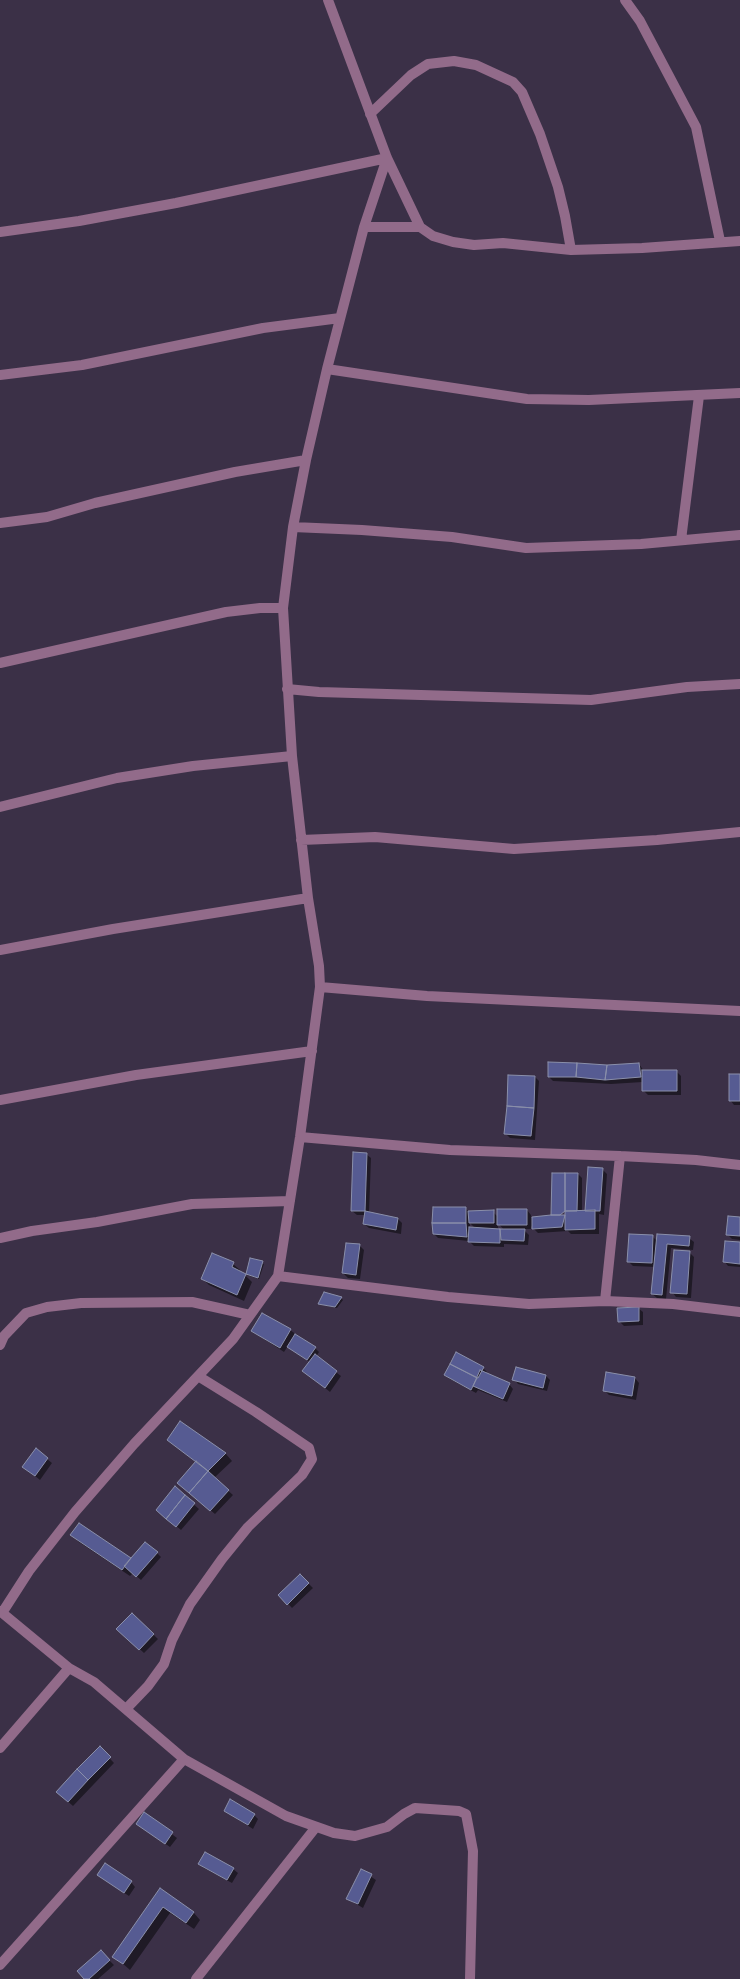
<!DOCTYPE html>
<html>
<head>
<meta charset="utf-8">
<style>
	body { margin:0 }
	canvas { display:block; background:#3b3047 }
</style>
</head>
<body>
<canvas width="740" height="1979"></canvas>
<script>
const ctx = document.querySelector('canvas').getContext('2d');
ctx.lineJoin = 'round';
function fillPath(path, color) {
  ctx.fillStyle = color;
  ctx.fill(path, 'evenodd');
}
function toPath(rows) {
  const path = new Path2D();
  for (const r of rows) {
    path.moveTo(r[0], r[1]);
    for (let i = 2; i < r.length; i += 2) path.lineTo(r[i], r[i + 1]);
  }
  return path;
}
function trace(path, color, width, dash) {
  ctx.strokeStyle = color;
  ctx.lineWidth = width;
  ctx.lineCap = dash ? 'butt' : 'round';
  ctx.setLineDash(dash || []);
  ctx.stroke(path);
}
const shadow = toPath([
	[639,1064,644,1071,677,1072,681,1076,681,1095,648,1095,643,1090,643,1082,611,1084,553,1081,549,1077,607,1067],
	[740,1076,740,1105,734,1105,730,1100],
	[535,1077,539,1081,535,1140,510,1138,506,1134],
	[366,1154,371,1158,369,1213,398,1219,402,1223,401,1234,369,1228,364,1224,366,1215,357,1215,352,1211],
	[602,1169,607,1174,604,1215,599,1214,599,1234,571,1234,568,1231,538,1233,531,1226,531,1229,523,1229,529,1235,528,1245,504,1244,504,1247,474,1246,469,1241,438,1238,434,1234,465,1208,469,1212,493,1212,498,1217,527,1210,531,1215,531,1218,552,1216,578,1174,582,1178,582,1212,586,1212],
	[566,1209,566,1216,556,1216],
	[470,1223,476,1229,470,1228],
	[498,1223,504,1230,498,1229],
	[740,1218,740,1240,732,1239,728,1235],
	[653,1237,657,1241,689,1238,694,1242,693,1250,671,1248,666,1299,657,1298,652,1294,655,1267,633,1266,628,1261],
	[740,1243,740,1267,728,1266,724,1261],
	[360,1246,364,1250,360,1279,348,1278,343,1273],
	[689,1252,694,1257,691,1298,676,1297,672,1292],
	[251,1259,264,1264,259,1279,247,1275],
	[233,1264,240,1270,239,1272,245,1275,252,1282,244,1301,209,1285,202,1278],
	[341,1298,343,1300,337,1308,319,1304],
	[638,1308,643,1312,643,1325,624,1326,619,1321],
	[290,1330,315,1348,319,1352,316,1357,341,1376,330,1392,304,1371,310,1362,288,1346,284,1352,252,1331],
	[456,1354,483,1368,487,1372,485,1374,509,1384,513,1389,507,1402,478,1390,476,1393,450,1379,445,1375],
	[546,1376,550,1380,547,1391,518,1384,514,1379],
	[635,1378,639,1383,636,1400,609,1395,604,1390],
	[180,1423,226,1454,232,1461,214,1478,233,1495,215,1514,184,1488,196,1462,168,1440],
	[36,1450,52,1463,40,1480,24,1467],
	[175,1488,199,1509,181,1530,162,1514],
	[72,1535,130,1559,157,1553,161,1557,141,1580,133,1573,130,1576,79,1542],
	[300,1575,313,1588,292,1608,280,1595],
	[132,1614,158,1639,144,1653,118,1629],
	[100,1748,114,1763,73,1806,57,1792],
	[225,1811,254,1815,258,1819,253,1829],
	[145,1814,177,1838,170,1847,142,1828],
	[200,1864,233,1869,238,1873,232,1883,204,1868],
	[361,1870,376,1880,363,1908,348,1899],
	[103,1879,131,1882,135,1887,129,1896],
	[160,1890,194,1913,200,1920,194,1929,170,1913,130,1970,114,1956],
	[101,1952,114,1965,98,1979,86,1979]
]);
const building = toPath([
	[548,1062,577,1063,576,1077,548,1077,548,1062],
	[577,1063,607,1065,605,1080,576,1077,577,1063],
	[639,1063,641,1077,605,1080,607,1065,639,1063],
	[642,1070,677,1070,677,1091,642,1091,642,1070],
	[729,1074,740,1074,740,1101,729,1101,729,1074],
	[508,1075,535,1076,534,1108,507,1106,508,1075],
	[507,1106,534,1108,531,1136,504,1134,507,1106],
	[353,1152,367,1153,365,1211,351,1211,353,1152],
	[588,1167,603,1168,600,1211,585,1211,588,1167],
	[552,1173,565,1173,565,1211,560,1215,551,1215,552,1173],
	[565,1173,578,1173,577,1211,565,1211,565,1173],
	[433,1207,466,1207,466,1223,432,1223,433,1207],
	[497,1209,527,1209,527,1225,497,1225,497,1209],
	[494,1210,494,1223,469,1223,468,1211,494,1210],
	[595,1210,595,1229,565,1230,565,1211,595,1210],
	[365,1211,398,1218,396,1230,363,1224,365,1211],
	[551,1215,565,1215,562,1227,532,1229,532,1217,551,1215],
	[728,1216,740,1217,740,1236,726,1235,728,1216],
	[432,1223,466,1223,467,1237,433,1234,432,1223],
	[469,1227,500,1229,500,1243,468,1242,469,1227],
	[500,1229,525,1229,524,1241,501,1240,500,1229],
	[629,1234,653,1235,652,1263,627,1262,629,1234],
	[657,1234,690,1236,689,1246,667,1244,662,1295,651,1294,657,1234],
	[725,1241,740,1242,740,1264,723,1262,725,1241],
	[346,1243,360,1244,356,1275,342,1273,346,1243],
	[674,1250,690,1251,687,1294,670,1293,674,1250],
	[212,1253,234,1262,232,1267,246,1274,237,1295,201,1279,212,1253],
	[250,1258,263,1261,258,1278,246,1274,250,1258],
	[324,1292,342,1297,335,1307,318,1304,324,1292],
	[639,1307,639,1321,618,1322,617,1308,639,1307],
	[262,1313,291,1329,280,1348,251,1331,262,1313],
	[295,1334,316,1347,307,1360,287,1347,295,1334],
	[456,1352,484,1367,478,1378,450,1364,456,1352],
	[315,1354,337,1371,325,1388,302,1371,315,1354],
	[450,1364,477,1378,471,1390,444,1375,450,1364],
	[516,1367,546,1375,543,1388,512,1380,516,1367],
	[480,1370,510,1383,503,1399,473,1386,480,1370],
	[606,1372,635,1377,632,1396,603,1391,606,1372],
	[180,1421,226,1453,208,1471,167,1440,180,1421],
	[36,1448,48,1458,35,1476,22,1467,36,1448],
	[196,1461,208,1471,189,1493,177,1483,196,1461],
	[208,1471,229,1490,210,1511,189,1493,208,1471],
	[175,1486,185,1495,166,1519,156,1510,175,1486],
	[185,1495,195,1503,176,1527,166,1519,185,1495],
	[79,1523,131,1558,122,1570,70,1535,79,1523],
	[145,1542,158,1552,136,1577,124,1566,145,1542],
	[300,1574,309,1583,287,1605,278,1595,300,1574],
	[132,1613,154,1634,139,1650,116,1629,132,1613],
	[100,1746,111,1757,88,1780,77,1769,100,1746],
	[77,1769,88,1780,68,1802,56,1792,77,1769],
	[230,1799,255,1814,248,1825,224,1811,230,1799],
	[144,1812,173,1832,165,1844,136,1824,144,1812],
	[205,1852,234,1868,227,1880,198,1864,205,1852],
	[105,1863,132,1881,124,1893,97,1875,105,1863],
	[361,1869,372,1874,358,1904,346,1899,361,1869],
	[160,1888,194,1912,186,1923,163,1907,123,1964,112,1957,160,1888],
	[101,1950,110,1960,89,1979,84,1979,77,1971,101,1950]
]);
const minor = toPath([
	[328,0,387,158,420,227,433,236,453,242,474,245,503,243,571,250,642,248,740,241],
	[625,0,640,21,696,127,720,241],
	[370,114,411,75,428,64,454,61,476,65,513,82,522,92,540,134,558,187,565,216,571,250],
	[364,227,420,227],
	[0,232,79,221,176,203,387,158],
	[327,369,527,399,589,400,740,393],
	[0,375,82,365,263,328,340,318],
	[0,523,47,517,95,503,235,472,306,460],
	[293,527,362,530,452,537,526,548,641,544,740,535],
	[681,540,699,396],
	[0,663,226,612,260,608,283,608],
	[287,689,319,692,591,700,687,687,740,684],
	[0,807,117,778,193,766,292,756],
	[301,840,375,837,514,849,657,840,740,832],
	[0,950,113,929,308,898],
	[320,987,427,996,740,1011],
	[0,1100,136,1075,312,1051],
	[300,1137,450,1150,620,1156,696,1160,740,1165],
	[0,1238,32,1231,97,1222,192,1204,290,1201],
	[278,1276,448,1297,529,1304,605,1301,673,1304,740,1312],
	[605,1301,620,1156],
	[0,1345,4,1336,26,1313,47,1307,81,1303,192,1302,250,1315],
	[0,1611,69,1668,94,1682,184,1759,286,1816,334,1833,355,1836,387,1827,404,1814,415,1808,459,1811,466,1814,473,1851,470,1979],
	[2,1613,29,1571,75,1512,134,1444,233,1339,278,1276,300,1137,320,987,319,966,308,898,292,756,283,608,293,527,306,460,327,369,364,227,387,158],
	[126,1709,148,1686,164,1664,172,1640,190,1604,222,1559,248,1527,302,1475,312,1459,309,1448,256,1412,198,1376],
	[0,1748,69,1668],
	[0,1965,184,1759],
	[196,1979,316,1827]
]);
fillPath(shadow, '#0007');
fillPath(building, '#565b92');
trace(building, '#8a8faa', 1);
trace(minor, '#926b8a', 10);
</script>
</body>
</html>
